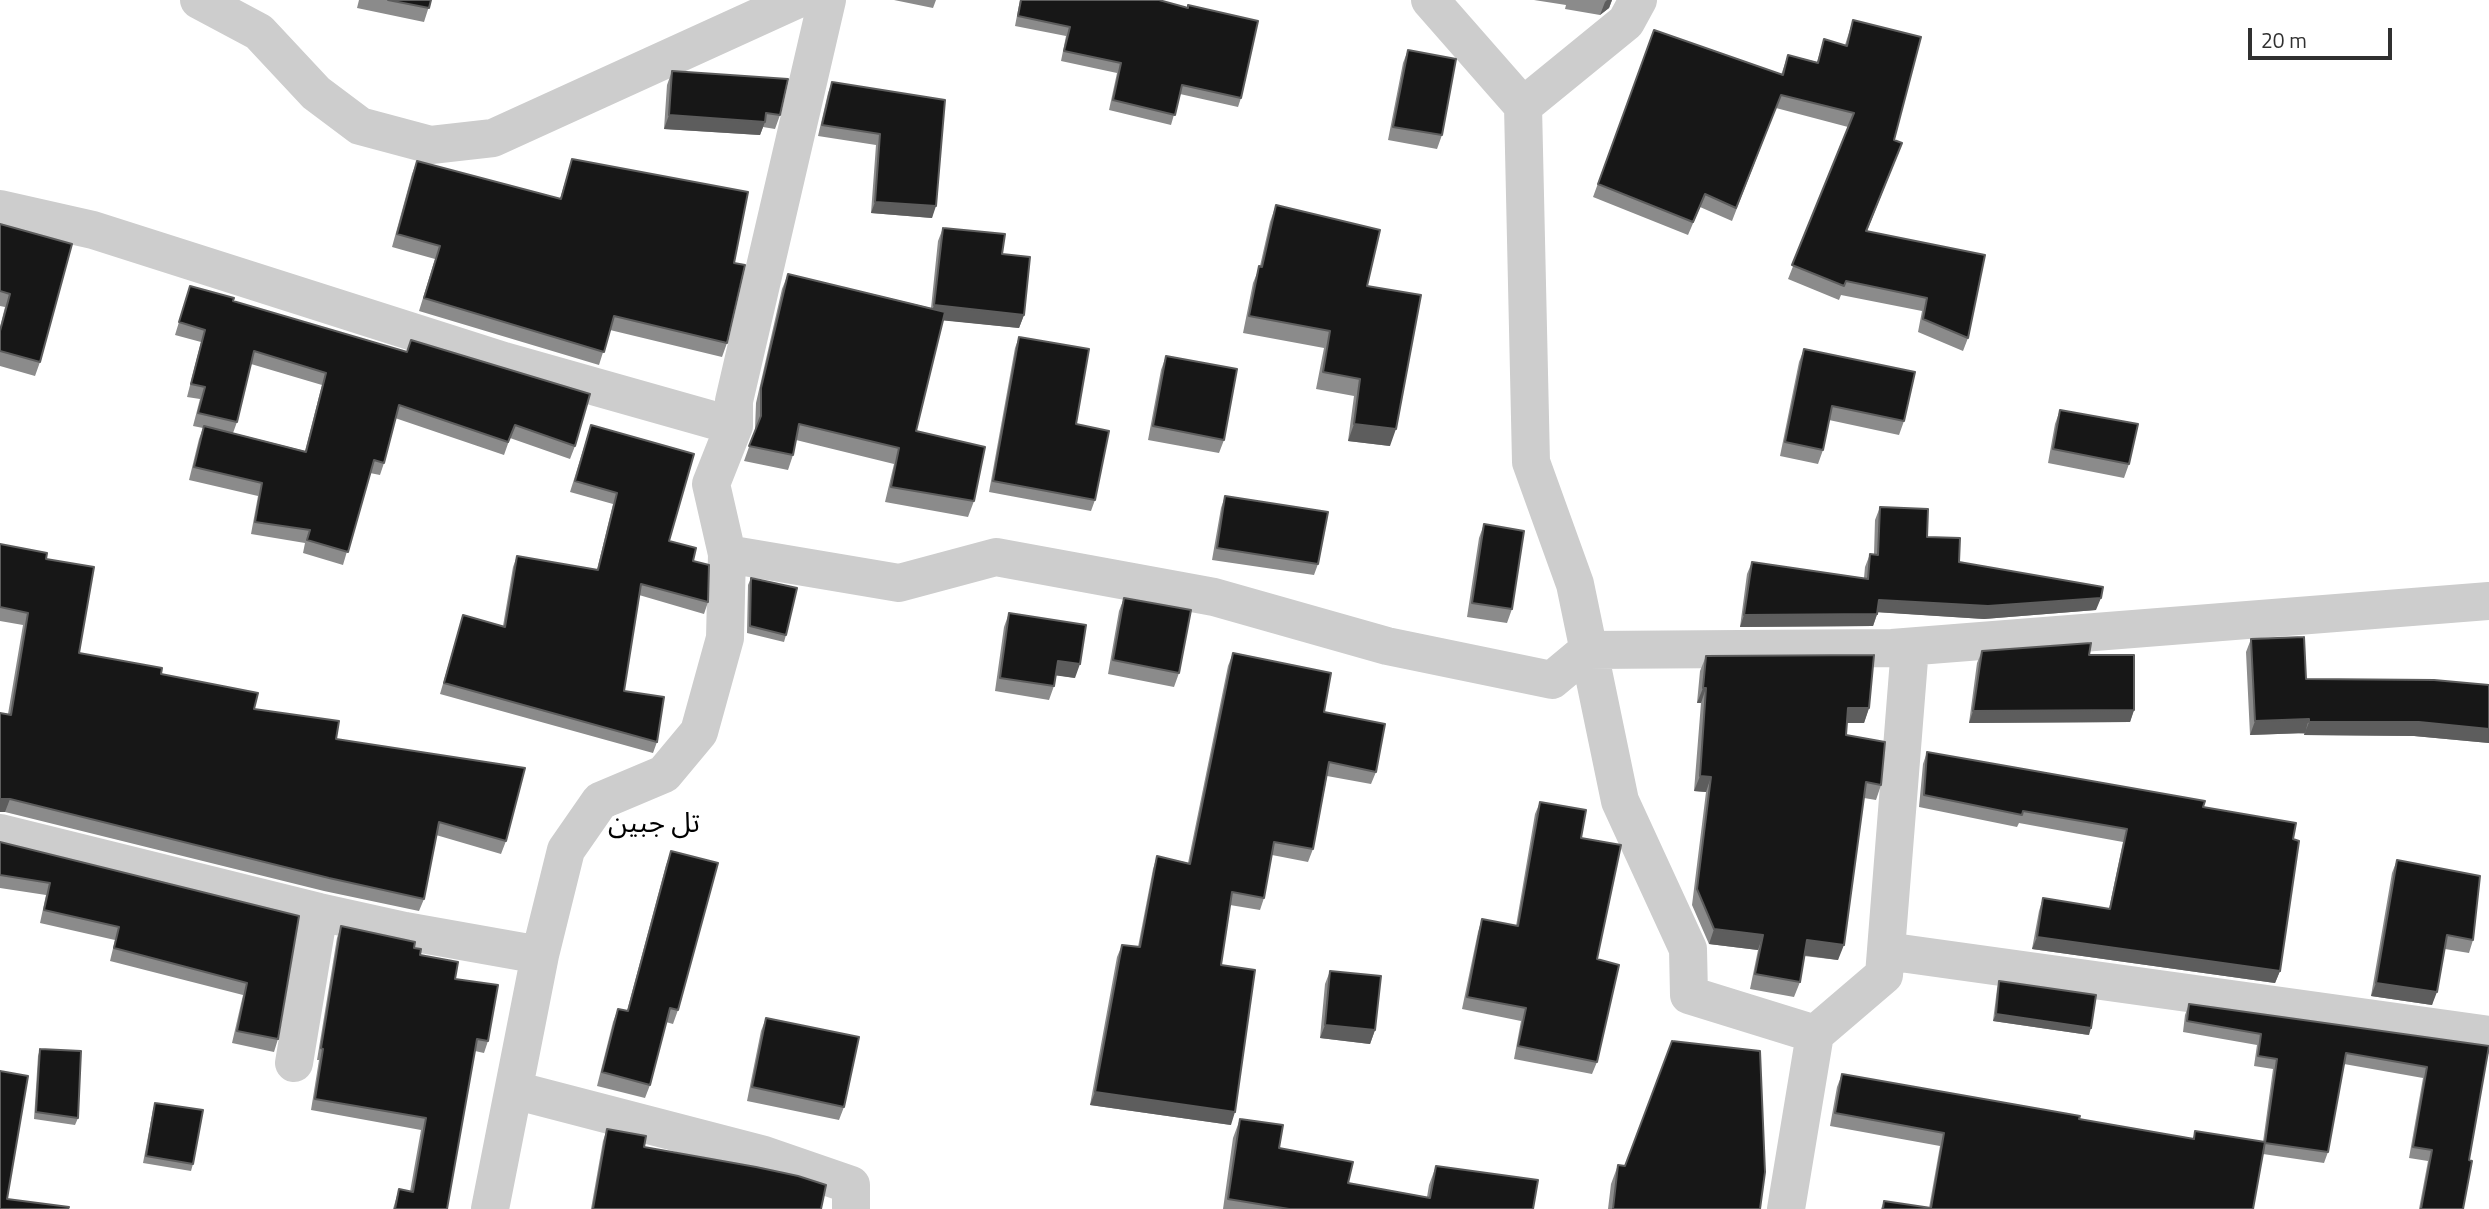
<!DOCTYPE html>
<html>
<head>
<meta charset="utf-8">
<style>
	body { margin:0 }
	#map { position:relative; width:2489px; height:1209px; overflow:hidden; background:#fff; font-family:"Titillium Web",sans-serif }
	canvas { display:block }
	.scale { position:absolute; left:2248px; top:28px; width:144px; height:32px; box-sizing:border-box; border:4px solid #303030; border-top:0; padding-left:9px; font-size:21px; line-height:24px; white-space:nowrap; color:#303030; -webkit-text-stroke:5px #fff; paint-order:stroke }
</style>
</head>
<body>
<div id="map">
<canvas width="2489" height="1209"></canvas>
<div class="scale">20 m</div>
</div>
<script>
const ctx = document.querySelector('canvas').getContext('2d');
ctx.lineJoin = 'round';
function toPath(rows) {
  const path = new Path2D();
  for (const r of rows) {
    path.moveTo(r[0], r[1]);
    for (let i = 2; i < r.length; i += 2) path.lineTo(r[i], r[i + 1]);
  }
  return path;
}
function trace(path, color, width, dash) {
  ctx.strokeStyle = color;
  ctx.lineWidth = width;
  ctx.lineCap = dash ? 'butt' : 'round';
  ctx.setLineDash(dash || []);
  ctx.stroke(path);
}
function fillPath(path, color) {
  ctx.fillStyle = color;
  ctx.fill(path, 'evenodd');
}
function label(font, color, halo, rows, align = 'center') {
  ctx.font = font + ' "Titillium Web","Noto Sans Arabic",sans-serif';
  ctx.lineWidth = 7;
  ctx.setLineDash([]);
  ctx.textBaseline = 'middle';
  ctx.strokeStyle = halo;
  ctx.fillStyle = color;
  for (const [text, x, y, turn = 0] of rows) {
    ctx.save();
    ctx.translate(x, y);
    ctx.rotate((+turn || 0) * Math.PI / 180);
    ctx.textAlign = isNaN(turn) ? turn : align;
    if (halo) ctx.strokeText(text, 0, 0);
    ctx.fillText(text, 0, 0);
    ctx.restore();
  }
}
const street = toPath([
	[199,0,259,32,316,93,360,126,431,145,493,138,796,0],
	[1430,0,1523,106,1531,462,1575,584,1620,801,1688,949,1689,995,1815,1034],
	[1523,106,1626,22,1638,0],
	[0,209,93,230,504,361,734,426],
	[727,554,899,583,996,557,1214,597,1387,646,1552,680,1588,650,1892,648,2489,601],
	[0,833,319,912,405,931,540,955],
	[1886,951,2489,1035],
	[294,1063,319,912],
	[514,1090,764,1155,851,1185,851,1209],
	[490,1209,540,955,566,850,600,801,664,774,699,732,725,638,727,554,711,484,734,426,734,401,827,0],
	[1786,1209,1815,1034,1884,975,1910,647]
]);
const wall = toPath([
	[359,0,431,0,424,22,357,8],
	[894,0,936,0,933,8],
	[1020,0,1159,0,1241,98,1238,107,1180,94,1171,125,1109,110,1117,73,1061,61,1066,36,1015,26],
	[1534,0,1612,0,1609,8,1600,15,1565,9,1566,5],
	[1853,20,1894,140,1902,143,1867,231,1968,338,1963,351,1918,332,1922,311,1841,295,1839,300,1788,279,1848,127,1776,108,1732,221,1700,207,1688,235,1593,197,1654,30,1781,75,1788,55,1817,62,1824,39,1845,45],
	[1408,50,1442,135,1437,149,1388,140,1403,63],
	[672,71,780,115,775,129,763,127,760,135,664,129,667,85],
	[832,82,945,100,932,218,871,213,876,145,818,136,828,93],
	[572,159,734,263,727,343,722,357,610,330,599,365,419,311,435,259,392,247,412,174,417,161,560,199],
	[1276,205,1367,286,1390,446,1348,441,1354,396,1316,389,1324,348,1243,333,1253,283,1260,266,1270,222],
	[0,224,40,362,35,376,0,366,0,327,5,307,0,306],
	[943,228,1002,254,1024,315,1019,328,943,320,916,431,974,501,968,517,885,502,894,464,796,440,793,455,788,470,744,461,755,430,756,403,782,289,788,274,931,308,938,241],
	[190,286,233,301,407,352,411,340,575,446,570,459,510,438,504,455,395,418,384,463,380,475,370,473,343,565,303,553,305,543,251,534,258,496,189,480,199,439,203,428,193,426,200,399,187,397,201,342,175,335],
	[251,364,322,385,305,451,233,433,237,422],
	[1019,337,1076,424,1095,500,1091,511,989,492,1015,348],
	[1804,349,1904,421,1899,435,1829,420,1823,450,1818,464,1780,456,1799,362],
	[1166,356,1224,440,1219,453,1148,440,1161,370],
	[2060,410,2129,464,2124,478,2048,463,2055,424],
	[591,425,669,541,693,561,708,602,704,614,639,595,624,691,657,742,653,753,440,694,463,615,503,626,513,567,517,556,597,570,613,504,570,492],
	[1225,496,1318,564,1314,575,1212,560,1221,508],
	[1880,507,1927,537,1959,562,2096,610,1984,619,1878,612,1873,626,1740,627,1747,574,1752,562,1864,578,1865,567,1870,554,1874,554,1875,520],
	[1484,524,1512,609,1507,623,1467,617,1479,538],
	[0,544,46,559,79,653,161,674,336,739,506,841,501,854,436,835,424,899,419,911,324,891,5,812,0,812,0,713,8,714,23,625,0,621],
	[751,578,786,635,784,642,747,633,748,585],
	[1124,598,1179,673,1174,687,1108,674,1119,611],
	[1009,613,1075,678,1056,675,1054,686,1049,700,995,691,1004,627],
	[2251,639,2306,679,2489,685,2489,743,2414,736,2304,735,2305,733,2250,735,2246,652],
	[1982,651,2089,655,2134,710,2130,722,1969,723,1977,663],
	[1233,653,1324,712,1376,772,1371,784,1327,776,1313,849,1308,862,1272,855,1264,898,1260,910,1230,905,1221,965,1231,1125,1090,1105,1117,957,1122,945,1138,947,1153,869,1157,856,1188,863,1228,666],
	[1706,656,1869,708,1864,723,1847,723,1846,735,1881,785,1876,800,1864,798,1838,960,1804,956,1800,982,1794,997,1750,989,1758,950,1709,944,1692,905,1706,792,1694,791,1701,703,1697,703,1700,671],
	[1927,752,2203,807,2293,839,2280,971,2275,983,2032,949,2039,911,2043,898,2109,909,2123,842,2019,823,2017,827,1919,807,1923,764],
	[1540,802,1581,838,1597,959,1597,1062,1592,1074,1514,1059,1521,1021,1462,1009,1478,932,1482,919,1516,926,1535,814],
	[0,842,299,916,278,1039,274,1052,232,1043,243,995,110,961,115,940,40,923,46,895,0,888],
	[671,851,678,1010,673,1024,666,1022,650,1085,645,1098,597,1086,613,1022,618,1009,627,1011,666,865],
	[2397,860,2473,940,2469,953,2445,949,2432,1005,2371,996,2392,873],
	[341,926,414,948,420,955,455,979,488,1041,484,1053,475,1051,447,1209,393,1209,399,1189,410,1192,421,1130,311,1110,319,1060,317,1060,337,938],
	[1330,971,1375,1030,1370,1044,1320,1038,1325,984],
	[1999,981,2089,1035,1993,1021,1997,989],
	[2189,1004,2489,1046,2469,1160,2463,1209,2419,1209,2428,1161,2409,1158,2423,1078,2344,1064,2328,1152,2324,1163,2263,1154,2253,1209,1881,1209,1884,1201,1929,1208,1940,1146,1830,1126,1837,1087,1842,1074,2079,1119,2193,1139,2195,1131,2263,1142,2273,1069,2254,1066,2257,1045,2183,1032,2185,1015],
	[766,1018,844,1107,839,1120,747,1101,761,1031],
	[40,1049,78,1118,75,1125,34,1119,38,1056],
	[155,1103,193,1164,191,1171,143,1163,153,1110],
	[1240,1119,1279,1148,1348,1183,1427,1197,1429,1185,1436,1166,1533,1209,1223,1209,1233,1138],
	[607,1129,644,1147,821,1209,591,1209,603,1141],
	[1618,1165,1760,1209,1608,1209,1611,1184]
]);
const shadedWall = toPath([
	[1607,0,1612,0,1609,8,1600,15,1605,2],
	[669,115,765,122,760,135,664,129],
	[875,202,936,206,932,218,871,213],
	[934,305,1024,315,1019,328,929,319],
	[1354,424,1396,429,1390,446,1348,441],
	[2101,598,2096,610,1984,619,1874,612,1879,600],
	[1877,614,1873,626,1740,627,1744,615],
	[1058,661,1080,664,1075,678,1053,675],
	[1703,688,1706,688,1701,703,1697,703],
	[1848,708,1869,708,1864,723,1843,723],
	[2134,710,2130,722,1969,723,1973,711],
	[2309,719,2305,733,2250,735,2255,721],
	[2309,722,2419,722,2489,729,2489,743,2414,736,2304,735],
	[1700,776,1711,777,1706,792,1694,791],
	[0,799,10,799,5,812,0,812],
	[1714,929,1763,935,1758,950,1709,944],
	[2037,937,2280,971,2275,983,2032,949],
	[1807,940,1844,945,1838,960,1802,955],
	[2376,983,2437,992,2432,1005,2371,996],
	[1996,1014,2091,1028,2089,1035,1993,1021],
	[1325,1025,1375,1030,1370,1044,1320,1038],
	[1095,1092,1235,1112,1231,1125,1090,1105]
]);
const building = toPath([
	[388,0,431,0,429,8,388,0],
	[1021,0,1159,0,1188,8,1188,5,1258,21,1241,98,1182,85,1175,115,1113,100,1121,63,1064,51,1070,27,1018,16,1021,0],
	[1853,20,1921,37,1894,140,1902,143,1866,231,1985,255,1968,338,1923,319,1927,298,1846,281,1844,286,1792,265,1854,113,1781,95,1736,208,1705,194,1693,222,1598,184,1654,30,1783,75,1788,55,1818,63,1824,39,1847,46,1853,20],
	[1408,50,1456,59,1442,135,1393,127,1408,50],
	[672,71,788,79,780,115,766,113,765,122,669,115,672,71],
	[832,82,945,100,936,206,875,202,880,134,822,125,832,82],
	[572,159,748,192,734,263,745,265,727,343,614,316,604,352,424,298,440,246,397,234,417,161,561,199,572,159],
	[1276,205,1380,230,1367,286,1421,295,1396,429,1354,424,1360,379,1323,372,1330,331,1249,316,1259,266,1262,267,1276,205],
	[0,224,72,244,40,362,0,351,0,331,10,294,0,291,0,224],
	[943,228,1005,234,1002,254,1030,257,1024,315,934,305,943,228],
	[788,274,945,312,916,431,985,447,974,501,891,487,899,448,799,424,793,455,749,446,761,416,761,388,788,274],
	[190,286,234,298,233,301,407,352,411,340,590,394,575,446,515,425,508,442,399,405,384,463,374,460,348,552,307,540,310,530,255,522,262,483,194,467,204,426,306,452,326,373,254,351,237,422,198,413,205,387,191,384,205,330,179,322,190,286],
	[1019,337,1089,349,1076,424,1109,431,1095,500,993,481,1019,337],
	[1804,349,1915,372,1904,421,1832,406,1823,450,1785,442,1804,349],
	[1166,356,1237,369,1224,440,1153,426,1166,356],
	[2060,410,2138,424,2129,464,2053,449,2060,410],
	[591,425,694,454,669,541,696,548,693,561,709,565,708,602,641,584,624,691,664,697,657,742,444,683,463,615,505,627,517,556,598,570,617,493,575,481,591,425],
	[1225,496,1328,512,1318,564,1217,548,1225,496],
	[1880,507,1928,509,1927,537,1960,538,1959,562,2103,587,2101,598,1988,606,1879,600,1877,614,1744,615,1752,562,1868,579,1870,554,1878,555,1880,507],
	[1484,524,1524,531,1512,609,1472,603,1484,524],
	[0,544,47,553,46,559,94,567,79,653,162,668,161,674,258,693,254,709,339,721,336,739,525,768,506,841,439,822,424,899,329,878,10,799,0,799,0,713,11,715,28,613,0,607,0,544],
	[751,578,797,588,786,635,750,626,751,578],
	[1124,598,1191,610,1179,673,1113,660,1124,598],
	[1009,613,1086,625,1080,664,1058,661,1054,686,1000,678,1009,613],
	[2304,637,2306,679,2434,680,2489,685,2489,729,2419,722,2309,722,2309,719,2255,721,2251,639,2304,637],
	[2091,643,2089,655,2134,655,2134,710,1973,711,1982,651,2091,643],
	[1233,653,1331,673,1324,712,1385,724,1376,772,1329,762,1313,849,1274,842,1264,898,1232,892,1221,965,1255,970,1235,1112,1095,1092,1122,945,1140,947,1157,856,1190,864,1233,653],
	[1874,655,1869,708,1848,708,1846,735,1885,742,1881,785,1866,782,1844,945,1807,940,1800,982,1755,974,1763,935,1714,929,1697,889,1711,777,1700,776,1706,688,1703,688,1706,656,1874,655],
	[1927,752,2205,801,2203,807,2296,823,2293,839,2299,841,2280,971,2037,937,2043,898,2110,909,2127,829,2023,811,2022,815,1924,795,1927,752],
	[1540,802,1586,810,1581,838,1621,845,1597,959,1619,965,1597,1062,1518,1046,1526,1008,1467,997,1482,919,1518,926,1540,802],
	[0,842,299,916,278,1039,237,1031,247,983,114,948,119,927,44,910,50,883,0,875,0,842],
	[671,851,718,863,678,1010,670,1008,650,1085,602,1072,618,1009,628,1011,671,851],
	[2397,860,2480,876,2473,940,2447,935,2437,992,2376,983,2397,860],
	[341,926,415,942,414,948,421,949,420,955,458,962,455,979,498,985,488,1041,477,1039,447,1209,395,1209,399,1189,413,1192,426,1118,315,1099,323,1049,321,1048,341,926],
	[1330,971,1381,976,1375,1030,1325,1025,1330,971],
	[1999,981,2096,995,2091,1028,1996,1014,1999,981],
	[2189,1004,2489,1046,2469,1160,2472,1161,2463,1209,2421,1209,2432,1150,2413,1147,2427,1067,2346,1053,2328,1152,2265,1143,2277,1059,2258,1056,2261,1034,2187,1021,2189,1004],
	[766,1018,859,1037,844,1107,752,1087,766,1018],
	[1672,1041,1760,1051,1765,1172,1760,1209,1613,1209,1618,1165,1625,1166,1672,1041],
	[40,1049,81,1051,78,1118,36,1112,40,1049],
	[0,1071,28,1076,7,1199,69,1207,68,1209,0,1209,0,1071],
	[1842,1074,2080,1116,2079,1119,2194,1139,2195,1131,2265,1142,2253,1209,1883,1209,1884,1201,1931,1208,1944,1133,1835,1113,1842,1074],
	[155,1103,203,1110,193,1164,146,1156,155,1103],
	[1240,1119,1283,1125,1279,1148,1353,1162,1348,1183,1430,1198,1436,1166,1538,1180,1533,1209,1289,1209,1228,1199,1240,1119],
	[607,1129,646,1136,644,1147,756,1167,798,1176,826,1185,821,1209,593,1209,607,1129]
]);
const quarterNames = [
	["تل جبين",654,825]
];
trace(street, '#cdcdcd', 38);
fillPath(wall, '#8b8b8b');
fillPath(shadedWall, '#5d5d5d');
fillPath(building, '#171717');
trace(building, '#5d5d5d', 2);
label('28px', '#000', '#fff', quarterNames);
</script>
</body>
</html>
